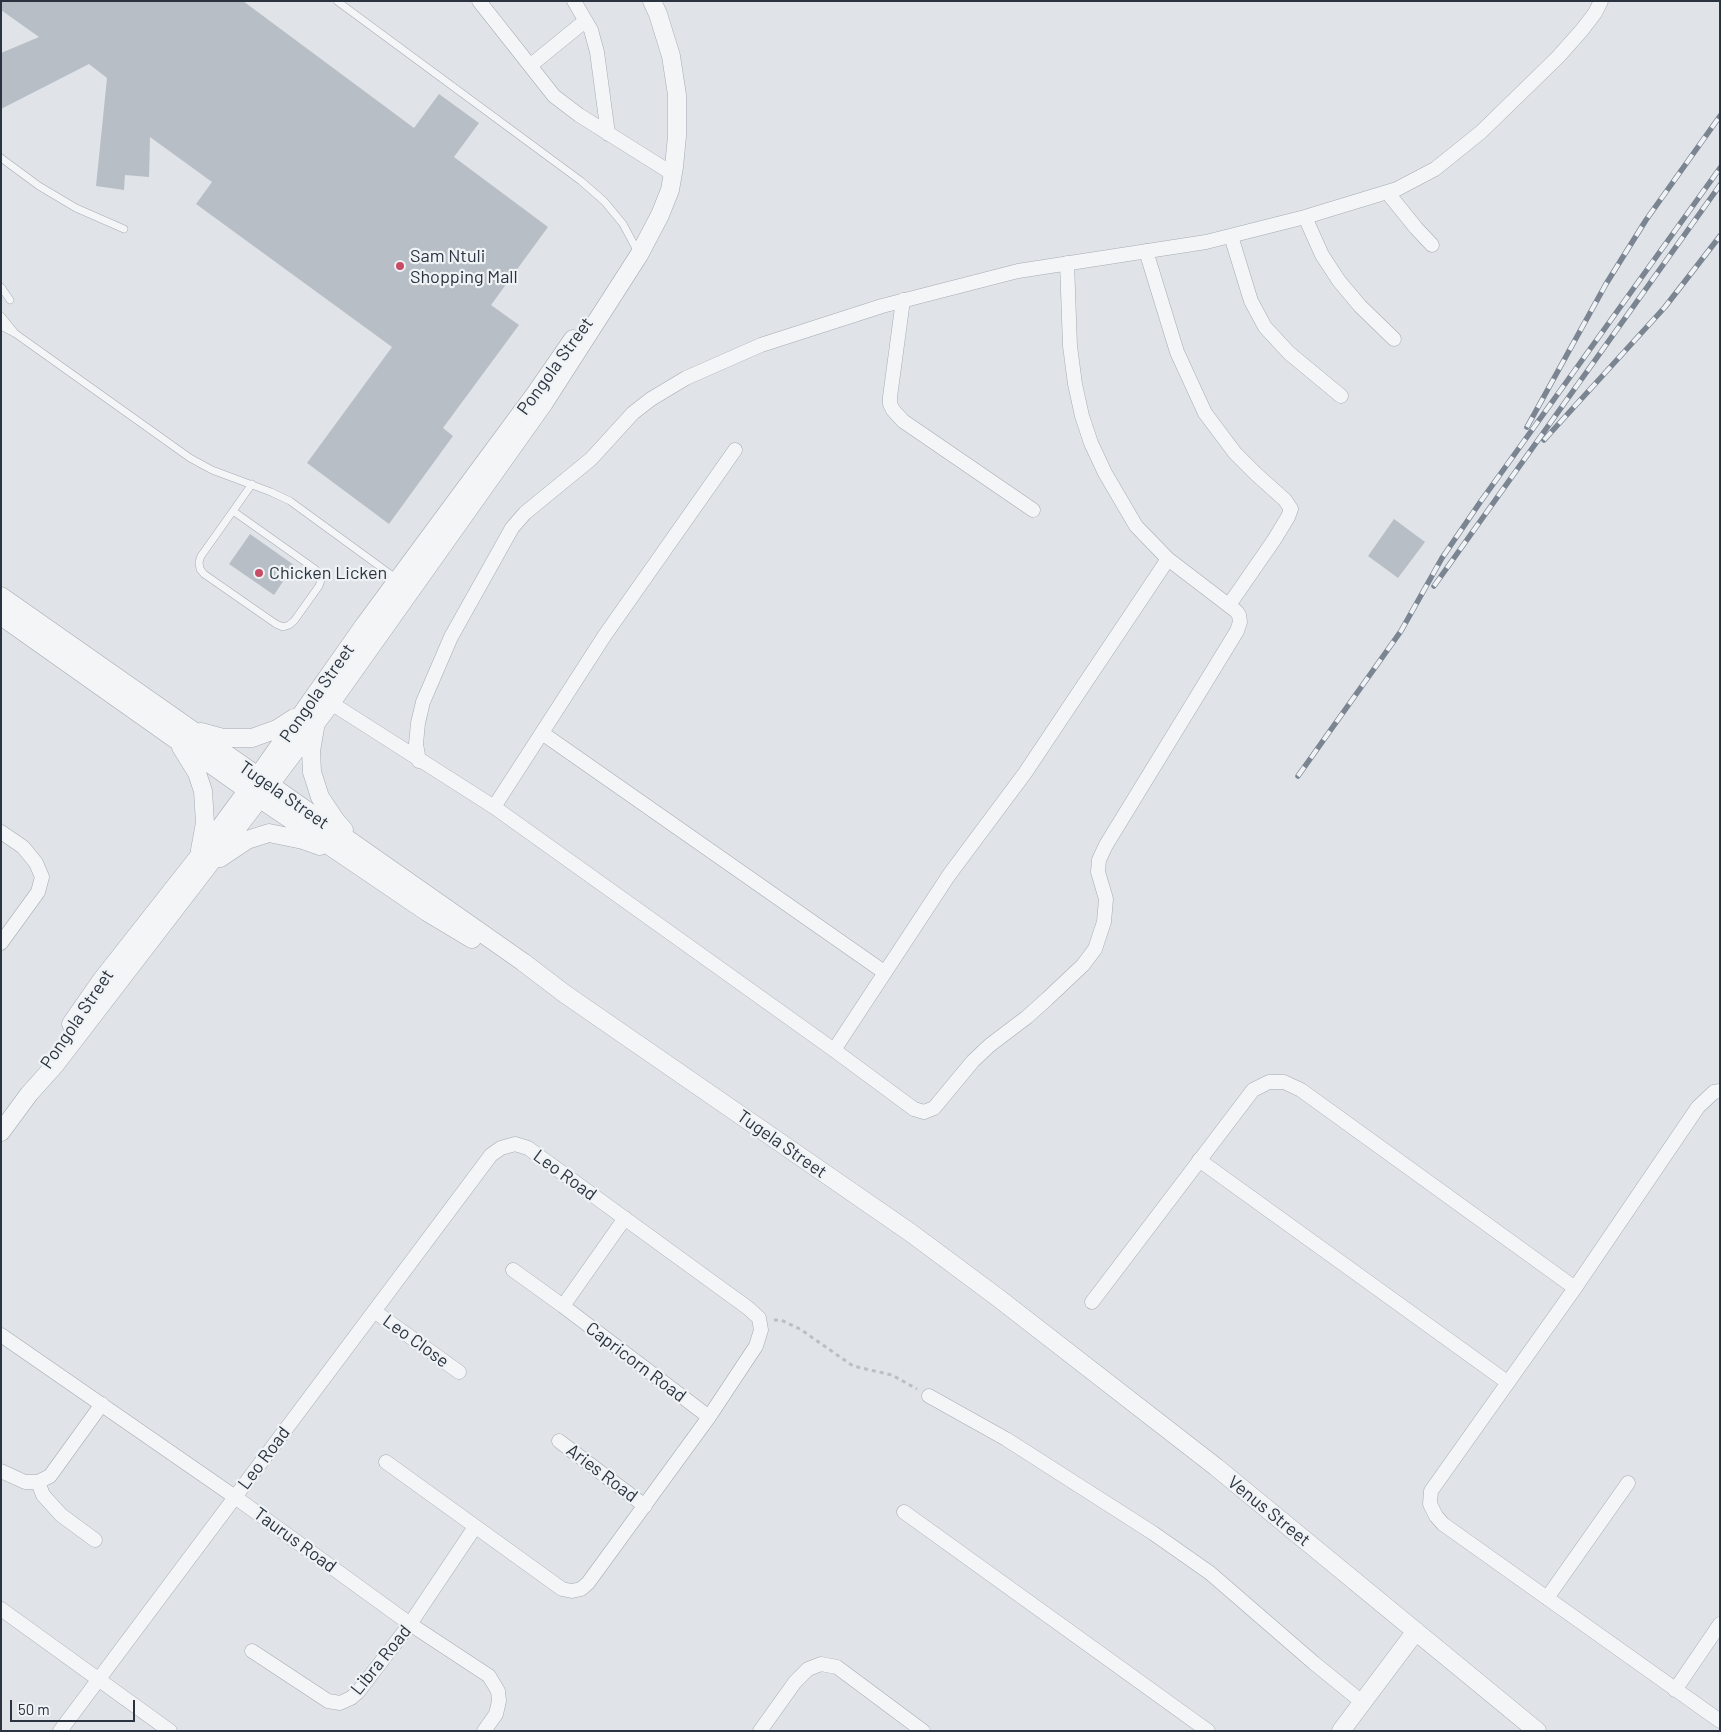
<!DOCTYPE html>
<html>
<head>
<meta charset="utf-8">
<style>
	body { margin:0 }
	#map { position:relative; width:1721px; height:1732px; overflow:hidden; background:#e0e4e9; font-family:Barlow,sans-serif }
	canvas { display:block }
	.frame { position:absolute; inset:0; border:2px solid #2a333f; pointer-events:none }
	.scale { position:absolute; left:10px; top:1700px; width:125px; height:22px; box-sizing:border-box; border:2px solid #2a333f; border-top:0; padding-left:6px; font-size:15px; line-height:18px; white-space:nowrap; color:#2a333f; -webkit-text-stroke:4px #f0f3f6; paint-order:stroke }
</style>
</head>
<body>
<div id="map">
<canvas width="1721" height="1732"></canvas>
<div class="frame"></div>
<div class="scale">50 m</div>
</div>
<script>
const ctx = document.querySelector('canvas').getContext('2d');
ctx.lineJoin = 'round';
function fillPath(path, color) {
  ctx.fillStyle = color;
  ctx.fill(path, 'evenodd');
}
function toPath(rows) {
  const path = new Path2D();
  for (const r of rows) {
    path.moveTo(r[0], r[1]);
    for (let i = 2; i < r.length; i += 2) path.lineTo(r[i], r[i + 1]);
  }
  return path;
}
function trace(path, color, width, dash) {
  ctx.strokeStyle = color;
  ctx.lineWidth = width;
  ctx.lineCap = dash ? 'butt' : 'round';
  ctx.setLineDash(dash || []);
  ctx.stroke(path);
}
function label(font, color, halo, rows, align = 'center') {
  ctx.font = font + ' Barlow,sans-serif';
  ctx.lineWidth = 4.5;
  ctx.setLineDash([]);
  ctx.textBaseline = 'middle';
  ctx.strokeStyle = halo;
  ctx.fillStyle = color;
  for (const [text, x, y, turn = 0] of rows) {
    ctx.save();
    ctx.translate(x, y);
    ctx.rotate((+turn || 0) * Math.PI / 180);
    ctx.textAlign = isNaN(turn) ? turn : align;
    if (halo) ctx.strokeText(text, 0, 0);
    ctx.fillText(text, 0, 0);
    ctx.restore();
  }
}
const building = toPath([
	[1,1,243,1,414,128,439,94,479,123,454,157,548,227,491,305,519,325,443,428,453,436,389,524,307,463,392,347,196,204,212,182,150,137,149,177,125,175,124,190,96,186,107,78,89,64,1,109,1,53,39,37,1,10],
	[1394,519,1425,542,1398,578,1368,556],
	[250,534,294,565,274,595,229,564]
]);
const path = toPath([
	[774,1320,781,1320,800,1329,853,1366,892,1375,917,1389]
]);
const service = toPath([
	[337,1,581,181,604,201,623,224,638,252],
	[1,158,39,186,76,208,124,229],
	[1,287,10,300],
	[1,316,14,332],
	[1,326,16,334,190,458,212,470,271,492,290,501,397,579],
	[233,511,315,569,319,574,321,580,319,586,294,621,289,625,283,627,276,624,204,574,200,569,199,562,201,556,233,511,252,484]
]);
const minor = toPath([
	[479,1,554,96,579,115,673,174],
	[574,1,591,30,597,52,608,134],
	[531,65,585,21],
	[1387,192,1416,228,1432,245],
	[1305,217,1322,255,1339,281,1360,306,1394,339],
	[1231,236,1251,301,1265,327,1289,353,1341,396],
	[1146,251,1177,352,1205,413,1235,453,1256,474,1285,500,1291,509,1288,517,1274,540,1229,605],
	[903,300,890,397,890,404,893,410,903,421,1033,510],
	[331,703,494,807,834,1050,914,1109,924,1112,934,1108,973,1061,990,1045,1027,1017,1047,999,1083,965,1095,949,1104,922,1106,899,1098,872,1099,860,1106,845,1237,631,1240,622,1239,615,1236,611,1168,559,1136,526,1105,473,1091,443,1082,416,1075,384,1070,346,1067,263],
	[542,733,884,972],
	[419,761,416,744,418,723,423,702,451,637,512,528,525,513,591,459,633,413,651,399,686,378,761,345,882,306,1018,271,1206,242,1305,217,1397,189,1435,169,1481,132,1558,57,1582,30,1595,13,1601,1],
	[494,807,605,635,735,450],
	[1,832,23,847,36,863,42,877,38,892,1,943],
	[834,1050,949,875,1025,773,1168,559],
	[1720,1091,1714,1092,1698,1107,1575,1288,1431,1491,1430,1504,1436,1516,1443,1524,1720,1721],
	[1199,1160,1507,1382],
	[513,1270,563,1306,709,1417],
	[1092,1302,1253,1090,1269,1082,1284,1082,1301,1090,1575,1288],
	[563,1306,625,1218],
	[374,1311,459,1372],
	[1,1335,235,1497,410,1624,489,1676,498,1691,499,1701,496,1714,484,1731],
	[929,1396,1006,1439,1153,1533,1210,1573,1314,1663,1362,1702],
	[559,1441,645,1506],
	[1,1471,25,1482,38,1482,50,1476,102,1404],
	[38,1482,43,1495,61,1515,95,1540],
	[904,1512,1208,1731],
	[1547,1598,1628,1483],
	[1,1609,170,1731],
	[252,1651,328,1701,340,1703,351,1698,358,1692,410,1624,475,1527],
	[1675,1690,1720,1624],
	[60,1731,491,1155,501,1148,515,1144,528,1148,748,1308,759,1318,761,1330,756,1346,709,1417,588,1583,581,1589,572,1591,562,1589,386,1462],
	[760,1731,795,1682,808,1669,821,1664,837,1667,923,1731]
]);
const tertiary = toPath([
	[1,596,523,962,565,994,911,1233,997,1297,1216,1467,1537,1731],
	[1,616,247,790,427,912,472,939],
	[315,728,311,751,312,772,320,797,336,821,344,830],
	[201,732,223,738,252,738,277,729,294,718],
	[181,747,197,773,203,791,205,823,200,850],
	[220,858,247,840,269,833,303,840,320,846],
	[71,1024,103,978,199,856,258,776,365,624,535,394,573,339],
	[1,1132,29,1094,55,1065,254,806,331,703,544,403,639,255,660,215,670,190,674,167,677,136,677,95,671,56,658,14,652,1],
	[1341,1731,1416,1631]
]);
const rail = toPath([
	[1527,427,1606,284,1646,220,1720,116],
	[1544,440,1665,307,1720,236],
	[1434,586,1720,185],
	[1298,776,1401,631,1442,558,1481,501,1720,168]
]);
const markers = [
	[400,266,5,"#c74c65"],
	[259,573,5,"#c74c65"]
];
const poiNames = [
	["Sam Ntuli",410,256],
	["Shopping Mall",410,277],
	["Chicken Licken",269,573]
];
const streetNames = [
	["Pongola Street",555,366,-54],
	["Pongola Street",317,693,-55],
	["Tugela Street",284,795,35],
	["Pongola Street",77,1019,-56],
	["Tugela Street",782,1144,35],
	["Leo Road",565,1175,36],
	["Leo Close",416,1341,36],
	["Capricorn Road",636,1362,37],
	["Leo Road",264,1458,-53],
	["Aries Road",602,1473,37],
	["Venus Street",1269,1511,39],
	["Taurus Road",295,1540,36],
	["Libra Road",381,1660,-51]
];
fillPath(building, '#b8bec5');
trace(service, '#a6abb3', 8);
trace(minor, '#a6abb3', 15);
trace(tertiary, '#a6abb3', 19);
trace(path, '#bbbfc3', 3, [4, 4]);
trace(service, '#f3f5f7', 7);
trace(minor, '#f3f5f7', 14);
trace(tertiary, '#f3f5f7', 18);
trace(rail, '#7b8491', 5.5);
trace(rail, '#f0f3f6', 4, [11]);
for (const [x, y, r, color] of markers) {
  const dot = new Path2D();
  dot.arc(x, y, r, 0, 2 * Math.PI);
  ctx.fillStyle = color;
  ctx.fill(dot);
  trace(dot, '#f0f3f6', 2);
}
label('18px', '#2a333f', '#f0f3f6', poiNames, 'left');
label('18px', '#2a333f', '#f0f3f6', streetNames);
</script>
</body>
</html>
